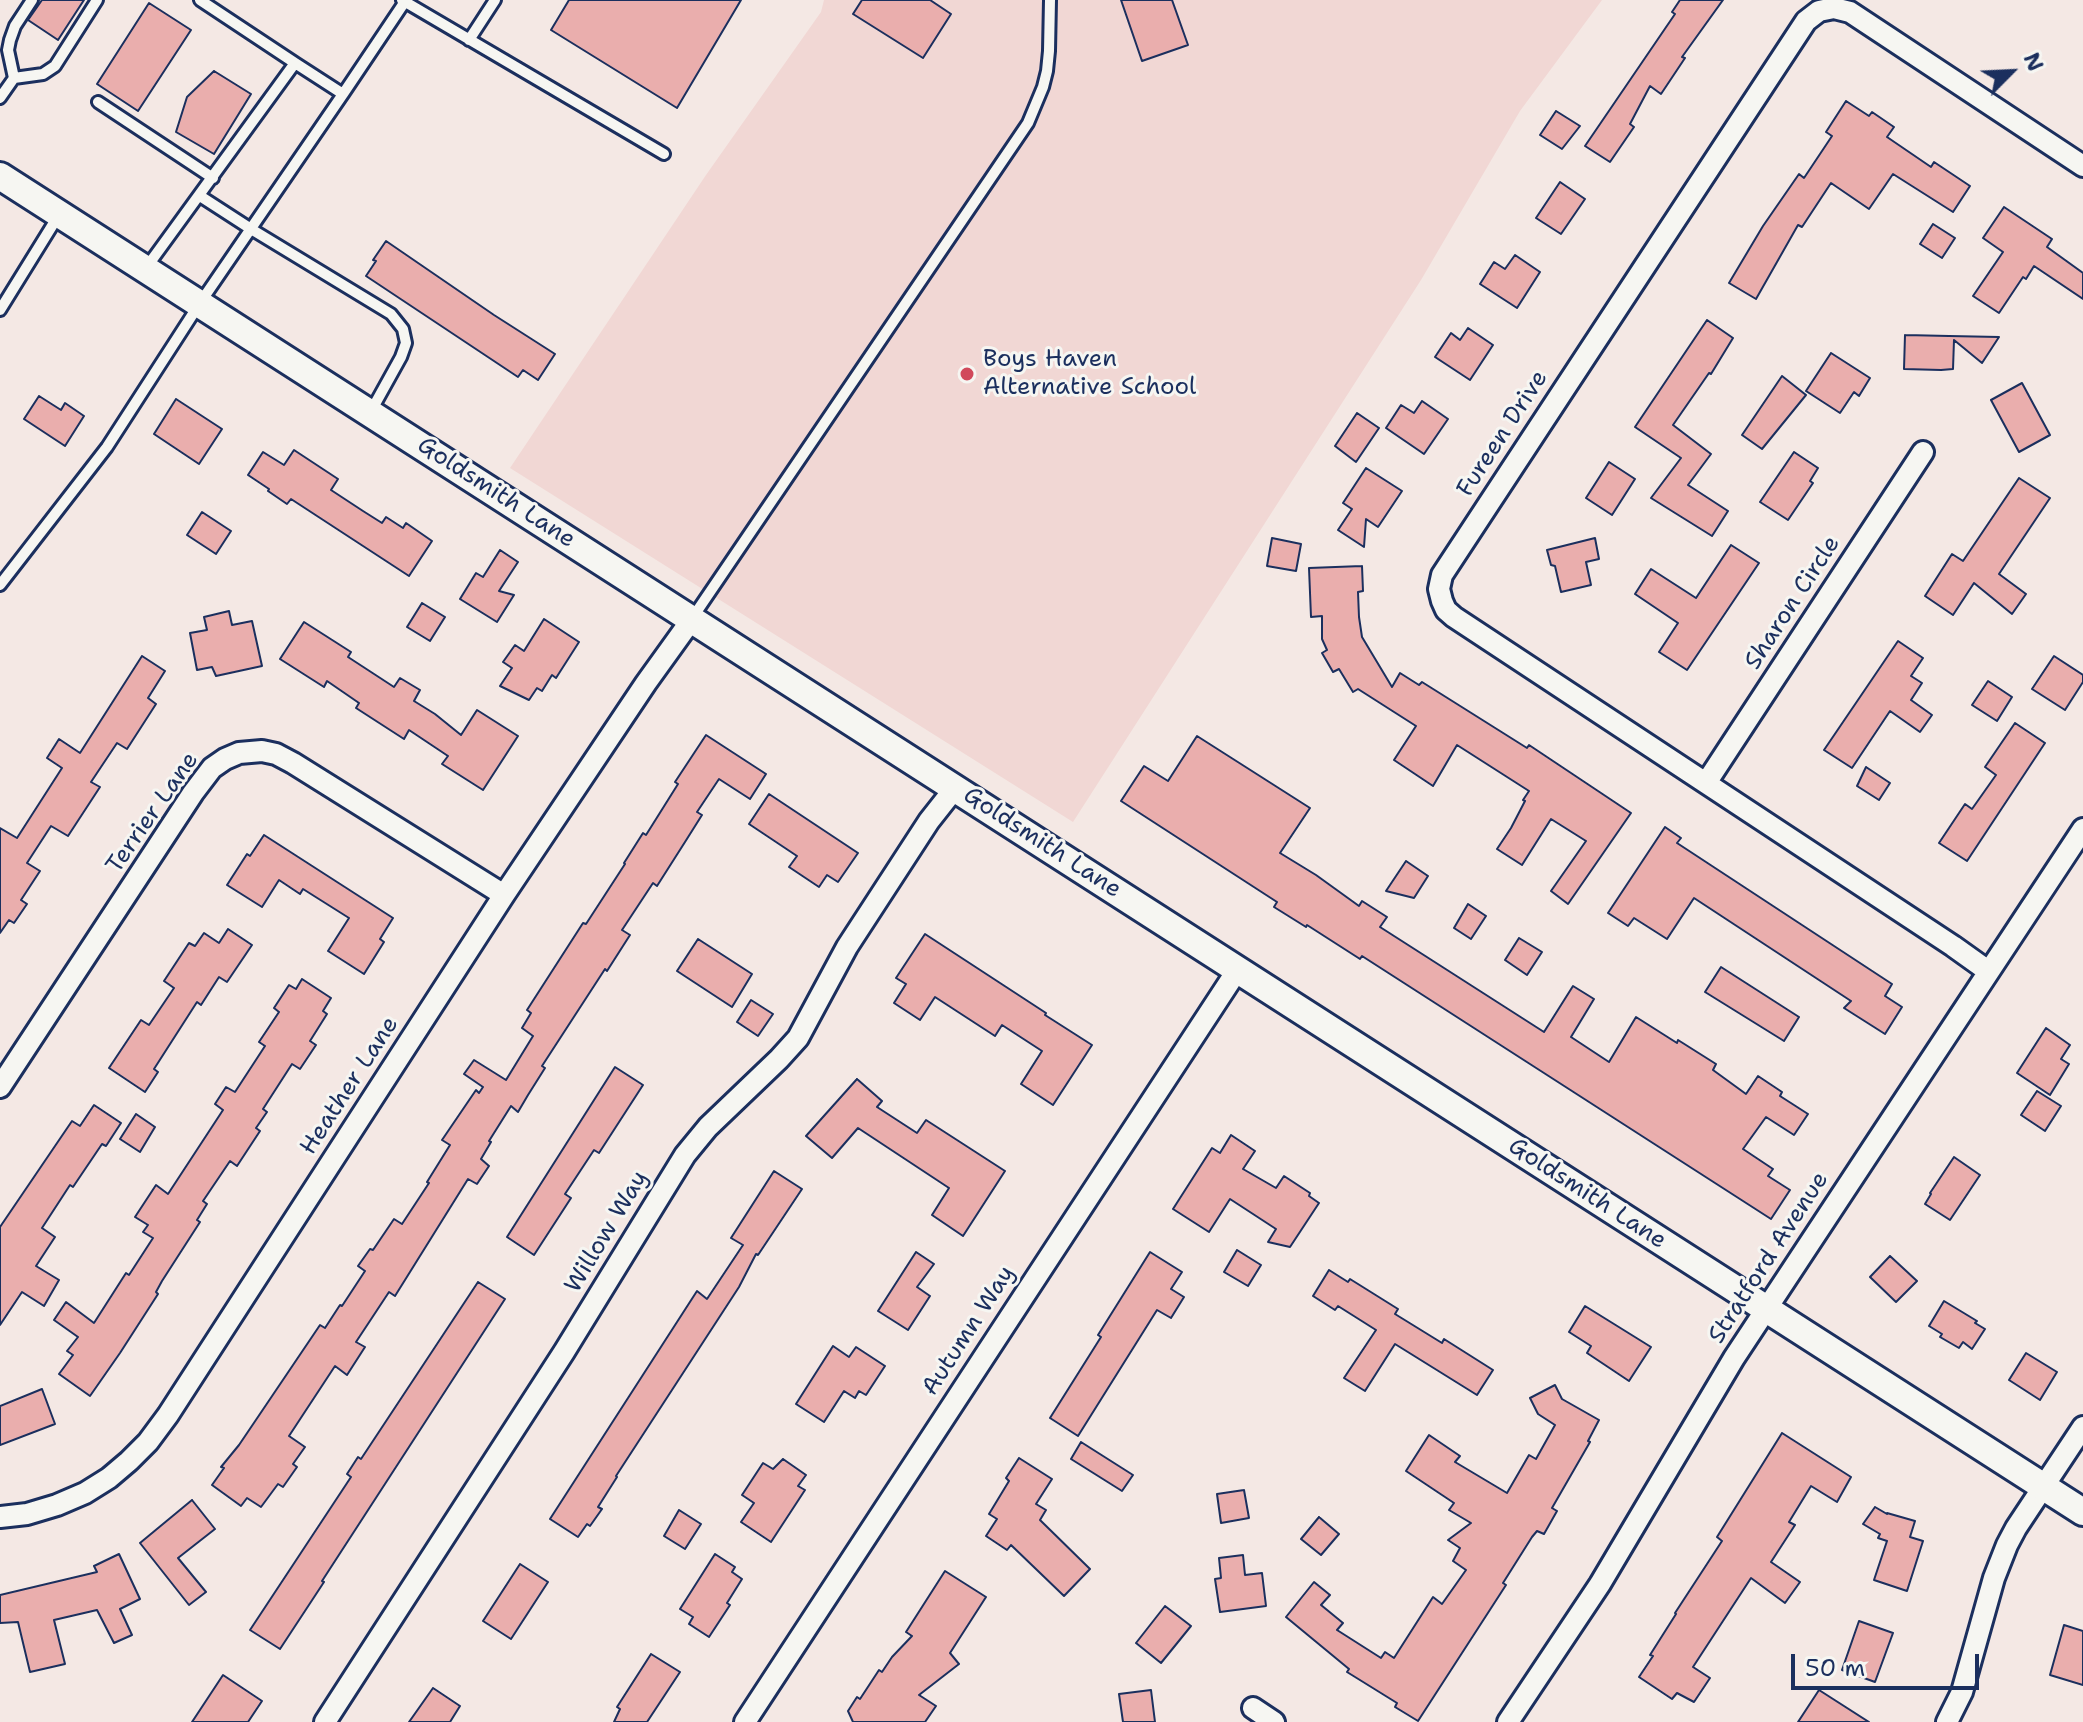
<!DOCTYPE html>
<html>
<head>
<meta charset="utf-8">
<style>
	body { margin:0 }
	#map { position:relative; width:2083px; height:1722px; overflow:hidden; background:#f4e8e4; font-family:"Shantell Sans",sans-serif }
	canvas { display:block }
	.north { position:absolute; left:1971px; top:32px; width:80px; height:80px; -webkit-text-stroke:6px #f6f6f2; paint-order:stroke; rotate:66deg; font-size:22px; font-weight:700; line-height:32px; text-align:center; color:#1b2f5e }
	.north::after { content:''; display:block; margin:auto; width:28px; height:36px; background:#1b2f5e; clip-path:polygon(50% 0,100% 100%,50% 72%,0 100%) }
	.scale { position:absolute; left:1791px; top:1654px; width:188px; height:36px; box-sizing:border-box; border:4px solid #1b2f5e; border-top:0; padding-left:10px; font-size:24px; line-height:28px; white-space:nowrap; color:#1b2f5e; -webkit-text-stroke:6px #f6f6f2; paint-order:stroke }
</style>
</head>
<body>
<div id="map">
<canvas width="2083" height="1722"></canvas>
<div class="north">N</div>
<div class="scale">50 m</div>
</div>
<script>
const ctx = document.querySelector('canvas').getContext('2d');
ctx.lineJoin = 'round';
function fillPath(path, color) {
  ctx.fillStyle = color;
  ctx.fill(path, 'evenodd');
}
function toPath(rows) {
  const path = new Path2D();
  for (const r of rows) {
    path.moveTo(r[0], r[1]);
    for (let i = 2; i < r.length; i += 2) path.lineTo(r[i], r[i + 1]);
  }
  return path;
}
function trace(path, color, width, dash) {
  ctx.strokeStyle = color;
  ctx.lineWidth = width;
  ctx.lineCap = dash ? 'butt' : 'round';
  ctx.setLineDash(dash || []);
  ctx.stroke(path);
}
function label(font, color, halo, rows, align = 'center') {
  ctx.font = font + ' "Shantell Sans",sans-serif';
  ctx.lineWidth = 6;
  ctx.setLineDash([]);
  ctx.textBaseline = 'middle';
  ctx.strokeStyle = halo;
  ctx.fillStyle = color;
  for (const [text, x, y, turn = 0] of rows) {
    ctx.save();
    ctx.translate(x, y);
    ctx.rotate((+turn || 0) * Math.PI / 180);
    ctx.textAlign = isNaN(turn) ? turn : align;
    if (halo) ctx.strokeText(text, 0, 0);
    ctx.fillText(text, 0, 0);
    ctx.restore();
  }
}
const built = toPath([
	[824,0,1602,0,1520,111,1421,280,1073,822,510,468,706,175,821,12]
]);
const building = toPath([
	[42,0,84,0,58,40,28,20,42,0],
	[569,0,741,0,677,108,551,30,569,0],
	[862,0,930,0,951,14,923,58,853,14,862,0],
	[1121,0,1172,0,1188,45,1142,61,1121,0],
	[1680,0,1723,0,1682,57,1685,58,1661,94,1650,86,1630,124,1634,127,1610,162,1585,146,1675,14,1672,12,1680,0],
	[149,3,191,30,138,111,97,84,149,3],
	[214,71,251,94,214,154,176,132,187,97,214,71],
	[1846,101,1869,116,1872,112,1894,127,1887,137,1931,167,1934,162,1970,186,1953,212,1893,174,1869,209,1831,183,1802,227,1798,225,1756,299,1729,283,1763,226,1799,174,1804,178,1832,136,1826,132,1846,101],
	[1556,111,1580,126,1562,149,1540,135,1556,111],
	[1560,182,1585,199,1561,234,1536,218,1560,182],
	[2004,207,2052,239,2047,247,2083,273,2083,299,2034,266,2026,279,2023,277,1999,313,1973,296,2003,252,1983,238,2004,207],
	[1933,224,1955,238,1942,258,1920,244,1933,224],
	[386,241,494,315,555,354,538,380,523,370,518,377,366,276,376,261,373,260,386,241],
	[1515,255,1540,272,1517,308,1480,284,1494,262,1505,269,1515,255],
	[1707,320,1733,338,1711,374,1709,373,1673,425,1711,454,1688,485,1728,511,1712,536,1651,498,1681,458,1635,427,1707,320],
	[1468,328,1493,345,1470,380,1435,357,1451,333,1460,340,1468,328],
	[1905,335,1949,336,1999,337,1982,363,1954,340,1953,369,1941,370,1904,369,1905,335],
	[1831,353,1870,378,1859,396,1854,392,1840,413,1806,391,1831,353],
	[1782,376,1806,395,1762,449,1742,435,1782,376],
	[2022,383,2050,435,2019,452,1991,400,2022,383],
	[39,396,61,410,65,403,84,416,65,446,24,419,39,396],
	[176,399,222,429,199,464,154,434,176,399],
	[1422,401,1448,419,1424,454,1386,428,1401,405,1414,413,1422,401],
	[1357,413,1379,428,1356,462,1335,446,1357,413],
	[294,450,338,479,331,490,363,511,382,523,386,517,403,528,406,523,432,541,409,576,291,499,287,504,268,491,269,489,248,475,263,452,284,465,294,450],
	[1794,452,1818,468,1810,481,1813,483,1788,520,1760,502,1794,452],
	[1609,462,1635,479,1612,515,1586,498,1609,462],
	[1366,468,1402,491,1378,527,1366,519,1364,547,1338,530,1352,509,1343,503,1366,468],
	[2019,478,2050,498,1999,574,2026,594,2012,614,1974,583,1953,615,1925,596,1952,554,1963,561,2019,478],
	[202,512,231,531,216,554,187,535,202,512],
	[1272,538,1301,544,1296,571,1267,566,1272,538],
	[1595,538,1599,559,1586,562,1591,585,1561,592,1555,566,1551,565,1547,550,1595,538],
	[1731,545,1759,563,1687,670,1659,652,1678,623,1635,594,1651,569,1696,598,1731,545],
	[500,550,518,562,499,591,514,595,497,622,460,599,476,573,483,577,500,550],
	[1362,566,1363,591,1358,592,1359,617,1362,637,1392,687,1400,673,1419,685,1422,682,1527,748,1529,745,1631,813,1568,904,1551,891,1586,841,1551,819,1522,865,1497,849,1511,828,1525,801,1523,800,1529,791,1457,745,1433,786,1394,760,1416,726,1358,689,1353,692,1339,669,1333,672,1322,653,1327,650,1322,639,1322,616,1311,617,1309,568,1362,566],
	[422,603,445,617,430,641,407,627,422,603],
	[229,611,232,625,252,621,262,666,216,676,212,667,197,670,190,633,207,630,204,617,229,611],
	[544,619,579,642,556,678,552,675,542,691,537,688,529,700,500,686,512,668,503,662,515,645,524,651,544,619],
	[304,622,351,652,348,657,394,687,400,678,420,690,414,701,435,714,461,735,477,710,518,736,483,790,442,764,448,756,409,730,404,739,356,708,359,703,327,681,324,687,280,659,304,622],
	[1898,641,1923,658,1911,676,1922,683,1911,700,1932,715,1920,732,1890,711,1852,768,1824,750,1898,641],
	[142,656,165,671,148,698,156,704,127,749,117,743,91,782,100,787,68,836,51,826,27,863,40,871,21,900,27,904,14,923,9,920,0,933,0,828,17,838,62,768,47,758,59,739,80,753,142,656],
	[2054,656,2083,675,2083,682,2065,710,2032,689,2054,656],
	[1988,681,2012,697,1997,721,1972,705,1988,681],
	[2015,723,2045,743,1967,861,1939,843,1965,804,1972,809,1996,775,1985,767,2015,723],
	[706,735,766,774,750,799,719,779,697,812,702,815,685,842,657,886,653,883,622,930,630,935,607,971,605,969,542,1066,545,1068,528,1095,518,1112,511,1106,489,1141,491,1142,481,1159,489,1166,477,1184,468,1179,395,1296,389,1292,356,1342,365,1347,347,1375,335,1366,289,1436,305,1447,293,1464,297,1467,283,1487,278,1484,261,1507,247,1498,241,1506,212,1485,224,1468,221,1467,239,1445,320,1325,325,1328,340,1305,342,1306,365,1271,358,1266,370,1249,373,1250,394,1219,402,1224,429,1183,427,1182,450,1145,442,1140,476,1090,479,1093,483,1087,464,1074,474,1060,506,1080,533,1036,522,1028,531,1013,527,1010,583,923,586,924,625,864,624,863,643,833,646,835,678,784,675,782,706,735],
	[1197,736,1310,808,1280,853,1316,875,1359,906,1362,901,1387,917,1380,927,1544,1032,1573,986,1594,999,1571,1037,1609,1062,1636,1017,1677,1043,1678,1040,1716,1064,1713,1070,1746,1094,1758,1076,1782,1092,1780,1096,1808,1114,1794,1135,1766,1117,1743,1149,1773,1169,1768,1176,1790,1190,1771,1219,1362,956,1360,959,1307,925,1306,927,1274,907,1277,902,1121,801,1144,766,1168,781,1197,736],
	[1866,767,1890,783,1879,800,1857,786,1866,767],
	[769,794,858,853,838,882,827,875,819,887,789,867,797,856,749,824,769,794],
	[1665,827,1681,838,1677,843,1892,984,1885,996,1902,1007,1885,1034,1844,1008,1851,1001,1694,898,1667,939,1634,918,1628,926,1608,913,1665,827],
	[264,835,393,918,380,939,384,942,364,974,328,951,349,918,303,889,300,894,279,880,262,907,227,885,247,854,250,856,264,835],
	[1406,861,1428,876,1414,898,1386,891,1406,861],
	[1468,904,1486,916,1471,939,1454,928,1468,904],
	[228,929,252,945,227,982,219,977,201,1005,197,1002,154,1069,158,1072,145,1092,109,1068,141,1020,149,1025,174,988,164,981,189,943,195,946,204,933,219,943,228,929],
	[925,934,1046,1013,1045,1015,1092,1045,1053,1105,1021,1084,1042,1051,1002,1025,995,1036,935,997,920,1020,894,1003,906,984,896,978,925,934],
	[1519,938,1542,952,1527,975,1505,960,1519,938],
	[698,939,752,974,732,1007,677,971,698,939],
	[1721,967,1799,1017,1784,1041,1705,992,1721,967],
	[302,979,331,998,323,1011,327,1014,310,1041,316,1045,300,1069,292,1064,263,1109,267,1112,256,1128,260,1131,237,1166,230,1161,203,1201,207,1204,197,1220,200,1222,162,1281,156,1292,158,1294,120,1353,90,1396,59,1374,73,1355,67,1351,78,1337,54,1320,66,1302,94,1323,126,1273,129,1275,153,1238,143,1232,148,1225,135,1217,156,1185,168,1194,223,1110,215,1104,226,1087,235,1092,265,1046,259,1042,279,1012,274,1008,289,985,296,989,302,979],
	[751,1000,773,1014,758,1036,737,1022,751,1000],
	[2046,1028,2070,1045,2061,1059,2069,1064,2050,1095,2017,1073,2046,1028],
	[615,1067,643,1085,599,1153,594,1150,565,1194,571,1198,534,1255,507,1237,615,1067],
	[857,1079,882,1101,877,1107,917,1133,926,1120,1005,1171,963,1236,932,1215,949,1188,858,1128,832,1158,806,1136,857,1079],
	[2037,1091,2061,1106,2045,1131,2021,1115,2037,1091],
	[94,1105,121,1123,106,1146,102,1144,73,1187,70,1185,42,1228,55,1237,36,1266,59,1280,44,1306,22,1292,0,1325,0,1227,72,1121,80,1126,94,1105],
	[136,1114,155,1127,140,1152,120,1139,136,1114],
	[1231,1135,1255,1151,1243,1169,1276,1188,1284,1176,1310,1193,1309,1196,1319,1203,1290,1247,1268,1242,1276,1229,1230,1199,1209,1232,1173,1209,1212,1148,1220,1153,1231,1135],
	[1954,1157,1980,1175,1950,1220,1925,1204,1931,1194,1930,1193,1954,1157],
	[774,1171,802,1189,758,1255,756,1254,739,1287,616,1476,617,1477,598,1507,602,1509,590,1526,587,1524,578,1537,550,1519,697,1291,707,1299,743,1245,731,1238,774,1171],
	[1237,1250,1261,1265,1248,1286,1224,1272,1237,1250],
	[916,1252,934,1264,917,1287,930,1296,908,1330,878,1311,916,1252],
	[1150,1252,1182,1272,1171,1289,1184,1297,1171,1318,1157,1310,1078,1436,1050,1418,1101,1337,1098,1335,1150,1252],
	[1890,1256,1917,1281,1896,1302,1870,1277,1890,1256],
	[1329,1270,1348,1282,1350,1279,1398,1309,1395,1314,1442,1343,1444,1339,1493,1370,1477,1395,1395,1344,1365,1391,1344,1378,1376,1330,1338,1306,1335,1310,1313,1296,1329,1270],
	[478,1282,505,1299,322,1581,324,1582,280,1649,250,1630,351,1477,347,1474,358,1457,361,1459,478,1282],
	[1944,1301,1977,1321,1975,1323,1985,1329,1972,1349,1963,1342,1959,1348,1940,1337,1942,1334,1929,1326,1944,1301],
	[1585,1306,1651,1347,1629,1381,1587,1353,1591,1346,1569,1332,1585,1306],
	[833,1346,849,1357,856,1347,885,1366,866,1395,859,1391,855,1398,844,1391,824,1422,796,1404,833,1346],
	[2026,1353,2057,1372,2040,1400,2009,1380,2026,1353],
	[1555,1385,1562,1399,1599,1420,1588,1441,1590,1442,1552,1508,1557,1511,1544,1534,1537,1531,1532,1537,1503,1583,1506,1585,1418,1721,1395,1707,1397,1703,1347,1672,1349,1669,1286,1617,1314,1582,1330,1595,1321,1605,1343,1623,1337,1630,1381,1658,1385,1652,1394,1658,1433,1597,1442,1604,1466,1570,1453,1561,1460,1548,1448,1540,1471,1523,1449,1510,1454,1503,1406,1471,1429,1435,1460,1456,1455,1462,1507,1493,1529,1455,1536,1459,1555,1425,1538,1414,1530,1398,1555,1385],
	[42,1389,55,1424,0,1445,0,1406,42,1389],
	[1782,1433,1851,1477,1837,1502,1811,1486,1789,1522,1795,1525,1771,1562,1800,1582,1785,1603,1751,1578,1693,1667,1710,1678,1694,1702,1677,1693,1672,1699,1639,1677,1653,1656,1650,1655,1676,1614,1675,1613,1722,1541,1717,1537,1782,1433],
	[1081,1442,1133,1475,1122,1491,1071,1459,1081,1442],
	[1019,1458,1052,1479,1036,1504,1046,1510,1040,1520,1090,1569,1064,1596,1011,1545,1007,1550,986,1536,997,1519,989,1514,1009,1481,1006,1478,1019,1458],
	[783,1459,806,1475,798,1486,805,1490,771,1542,741,1522,754,1503,742,1495,763,1463,773,1469,783,1459],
	[1244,1490,1249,1518,1221,1523,1217,1494,1244,1490],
	[192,1500,215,1529,178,1558,206,1592,189,1605,140,1543,192,1500],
	[1875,1507,1887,1514,1887,1513,1915,1521,1910,1537,1923,1541,1907,1591,1874,1580,1887,1541,1878,1538,1880,1534,1863,1524,1875,1507],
	[679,1510,701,1524,685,1549,664,1536,679,1510],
	[1319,1517,1339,1534,1321,1555,1301,1539,1319,1517],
	[119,1554,140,1599,120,1609,132,1635,114,1643,97,1610,54,1620,65,1664,30,1672,18,1622,0,1623,0,1595,97,1572,94,1566,119,1554],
	[715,1554,735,1567,732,1572,742,1579,727,1603,730,1605,709,1637,689,1624,693,1617,680,1609,715,1554],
	[1243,1555,1245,1575,1262,1573,1266,1606,1220,1612,1215,1579,1221,1578,1219,1558,1243,1555],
	[520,1564,548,1582,511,1639,483,1621,520,1564],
	[945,1571,986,1597,950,1653,959,1664,919,1695,936,1706,925,1722,853,1722,848,1711,857,1697,860,1699,879,1670,882,1672,892,1657,912,1636,906,1632,945,1571],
	[1165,1606,1191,1626,1161,1663,1136,1643,1165,1606],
	[1859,1621,1893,1633,1875,1682,1842,1670,1859,1621],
	[2064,1625,2083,1631,2083,1685,2050,1675,2064,1625],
	[651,1654,680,1672,647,1722,614,1722,620,1709,617,1707,651,1654],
	[223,1675,262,1701,248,1722,192,1722,223,1675],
	[433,1688,460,1706,450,1722,409,1722,433,1688],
	[1151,1690,1155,1722,1123,1722,1119,1694,1151,1690],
	[1819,1690,1869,1722,1798,1722,1819,1690]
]);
const service = toPath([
	[402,0,664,154],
	[469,40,495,0],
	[14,78,43,74,55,66,97,0],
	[343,94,406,0],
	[0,98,14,78,8,50,10,40,15,26,32,0],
	[98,102,213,178],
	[200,196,251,229,391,314,403,329,406,343,401,357,370,413],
	[146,268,295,63,200,0],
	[0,310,60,213],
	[0,585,107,447,200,303,343,94,295,63],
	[693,617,1028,123,1043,87,1047,71,1049,51,1050,0]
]);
const minor = toPath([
	[1706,783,1923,452],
	[1988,971,1953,946,1454,617,1446,610,1442,601,1439,589,1442,575,1806,21,1819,11,1834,8,1850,12,2083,166],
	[0,1087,193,793,212,768,225,759,239,753,262,751,276,754,293,763,504,895],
	[0,1517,27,1514,57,1505,85,1493,109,1478,129,1461,148,1442,168,1415,504,895,646,683,692,619],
	[1253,1708,1274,1722],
	[325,1722,564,1352,685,1155,708,1127,779,1059,798,1038,847,947,929,821,955,788],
	[745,1722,1238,969],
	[1508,1722,1600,1584,1734,1358,2083,829],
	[1947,1722,1962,1692,1994,1578,2007,1545,2016,1528,2083,1427]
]);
const tertiary = toPath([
	[0,176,2083,1512]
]);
const markers = [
	[967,374,8,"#d1495b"]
];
const poiNames = [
	["Boys Haven",983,360],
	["Alternative School",983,388]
];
const streetNames = [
	["Fureen Drive",1503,434,-57],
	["Goldsmith Lane",496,493,33],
	["Sharon Circle",1793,603,-57],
	["Terrier Lane",153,813,-55],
	["Goldsmith Lane",1042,843,33],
	["Heather Lane",350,1086,-57],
	["Goldsmith Lane",1587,1194,33],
	["Willow Way",607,1232,-59],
	["Stratford Avenue",1769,1258,-57],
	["Autumn Way",969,1331,-57]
];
fillPath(built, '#f1d7d4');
fillPath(building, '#eaaead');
trace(building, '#1b2f5e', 2);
trace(service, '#1b2f5e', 16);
trace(minor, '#1b2f5e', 26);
trace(tertiary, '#1b2f5e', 32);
trace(service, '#f6f6f2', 10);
trace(minor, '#f6f6f2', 20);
trace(tertiary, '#f6f6f2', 26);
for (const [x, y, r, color] of markers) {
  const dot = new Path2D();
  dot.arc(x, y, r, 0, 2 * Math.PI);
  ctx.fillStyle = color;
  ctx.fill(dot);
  trace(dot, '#f6f6f2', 3);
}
label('24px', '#1b2f5e', '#f6f6f2', poiNames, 'left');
label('24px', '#1b2f5e', '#f6f6f2', streetNames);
</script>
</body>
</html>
